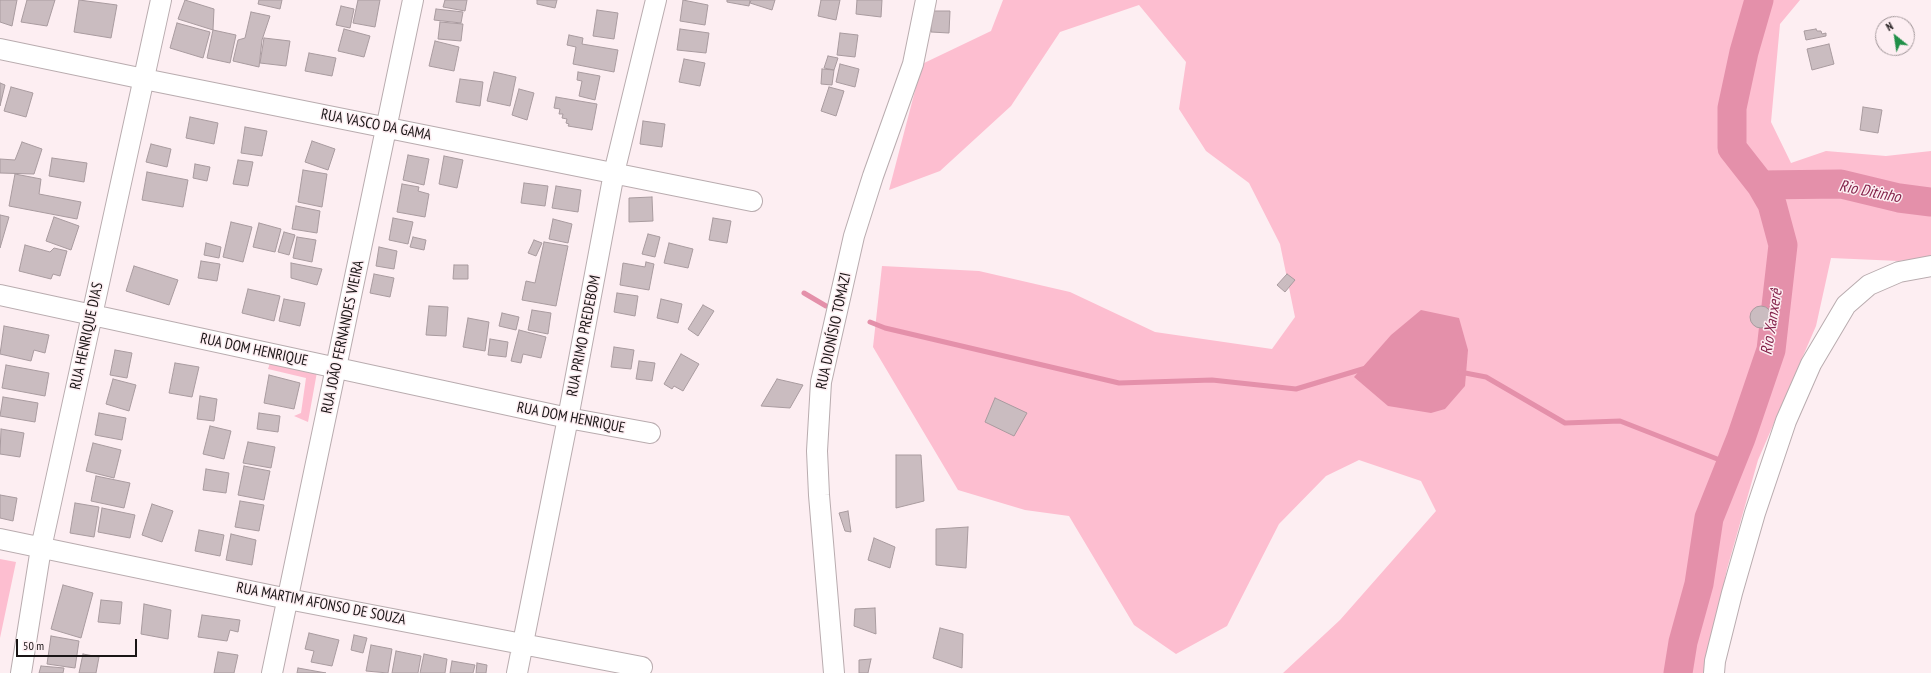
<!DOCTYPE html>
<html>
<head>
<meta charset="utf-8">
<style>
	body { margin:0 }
	#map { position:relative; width:1931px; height:673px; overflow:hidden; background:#fdeef2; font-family:"PT Sans Narrow",sans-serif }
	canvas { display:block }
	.north { position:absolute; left:1875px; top:16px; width:40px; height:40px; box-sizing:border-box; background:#fdeef2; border:1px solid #a2979a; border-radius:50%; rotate:330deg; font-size:11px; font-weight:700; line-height:16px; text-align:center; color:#1a1516 }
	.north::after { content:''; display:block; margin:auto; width:14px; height:18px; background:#218f48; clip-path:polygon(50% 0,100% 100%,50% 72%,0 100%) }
	.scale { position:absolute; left:16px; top:639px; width:121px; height:18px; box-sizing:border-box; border:2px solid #1a1516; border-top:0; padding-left:5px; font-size:12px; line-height:14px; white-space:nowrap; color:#1a1516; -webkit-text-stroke:3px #fdeef2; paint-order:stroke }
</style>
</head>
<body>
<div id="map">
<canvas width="1931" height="673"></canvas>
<div class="north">N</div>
<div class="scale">50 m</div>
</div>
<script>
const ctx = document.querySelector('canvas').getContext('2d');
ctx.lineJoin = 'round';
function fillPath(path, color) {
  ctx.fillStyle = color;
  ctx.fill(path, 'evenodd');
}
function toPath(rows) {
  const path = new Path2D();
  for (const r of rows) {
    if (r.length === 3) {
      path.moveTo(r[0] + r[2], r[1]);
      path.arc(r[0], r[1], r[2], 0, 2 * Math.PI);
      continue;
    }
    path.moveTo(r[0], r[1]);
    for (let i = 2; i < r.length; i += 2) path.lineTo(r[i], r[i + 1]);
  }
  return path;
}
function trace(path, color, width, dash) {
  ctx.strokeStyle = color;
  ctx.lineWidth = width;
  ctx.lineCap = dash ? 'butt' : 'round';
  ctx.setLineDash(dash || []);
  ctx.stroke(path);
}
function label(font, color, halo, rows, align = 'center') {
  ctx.font = font + ' "PT Sans Narrow",sans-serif';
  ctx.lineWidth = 3;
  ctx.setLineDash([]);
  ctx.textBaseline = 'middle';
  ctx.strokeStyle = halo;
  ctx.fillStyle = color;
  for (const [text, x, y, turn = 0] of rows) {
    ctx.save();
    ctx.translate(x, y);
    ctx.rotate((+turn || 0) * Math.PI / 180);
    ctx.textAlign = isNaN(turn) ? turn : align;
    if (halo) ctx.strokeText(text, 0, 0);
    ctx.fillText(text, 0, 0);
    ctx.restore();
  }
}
const green = toPath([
	[1003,0,1800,0,1780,24,1771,122,1791,163,1826,151,1886,156,1931,151,1931,257,1899,261,1831,258,1816,326,1758,460,1727,569,1705,673,1283,673,1340,620,1436,511,1421,481,1359,460,1326,476,1279,524,1227,626,1176,654,1134,625,1069,516,1025,510,958,490,873,347,882,266,979,271,1070,292,1155,332,1272,349,1295,317,1280,244,1249,183,1206,151,1179,109,1186,62,1139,5,1060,32,1011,106,940,171,889,190,922,64,991,31],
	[270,363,317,372,308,422,294,416,301,413,306,378,268,369],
	[0,559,16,562,0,638]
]);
const water = toPath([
	[1421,310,1459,318,1468,350,1465,386,1445,409,1431,413,1388,406,1354,377,1391,335]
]);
const stream = toPath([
	[804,293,826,306],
	[870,322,885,328,1119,383,1212,380,1296,389,1366,368],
	[1460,372,1486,377,1565,423,1620,421,1730,464]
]);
const river = toPath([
	[1761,185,1841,184,1899,198,1931,202],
	[1678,673,1683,642,1699,584,1709,518,1741,438,1771,350,1783,245,1772,204,1761,185,1732,148,1732,108,1744,52,1759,0]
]);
const building = toPath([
	[0,0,17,0,12,26,0,22,0,0],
	[27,0,55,0,47,26,21,22,27,0],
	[79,0,117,5,111,38,74,32,79,0],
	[185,0,214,9,213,30,178,19,185,0],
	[259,0,282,0,280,9,258,4,259,0],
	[358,0,380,0,375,27,353,23,358,0],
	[445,0,467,0,465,11,443,7,445,0],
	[537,0,557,0,555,8,537,4,537,0],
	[683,0,708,5,705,25,680,21,683,0],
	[727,0,750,0,749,6,727,2,727,0],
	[751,0,775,0,772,10,750,3,751,0],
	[821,0,840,0,836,20,818,16,821,0],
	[857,0,882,0,881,17,856,14,857,0],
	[341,6,354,9,350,28,336,25,341,6],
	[436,9,463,12,461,23,434,20,436,9],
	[597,10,618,13,614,39,593,36,597,10],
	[932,11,950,11,949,33,931,32,932,11],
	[251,12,270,16,262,40,259,67,233,61,238,40,245,38,251,12],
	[440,22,463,24,461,41,438,39,440,22],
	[177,23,210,32,203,58,170,48,177,23],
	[344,29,370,36,364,57,338,51,344,29],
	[680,29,709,33,706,53,677,50,680,29],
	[1816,29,1817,31,1821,31,1822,34,1826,33,1826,36,1806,40,1804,31,1816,29],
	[213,30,236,35,230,63,207,58,213,30],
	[840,33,858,35,855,57,837,55,840,33],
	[569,35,583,38,582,44,618,50,614,72,573,64,576,47,567,45,569,35],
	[264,38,290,41,286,66,260,63,264,38],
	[435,41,459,47,454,71,429,66,435,41],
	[1829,44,1834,64,1812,70,1807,49,1829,44],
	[309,53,336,58,332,76,305,71,309,53],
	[828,56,838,58,834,70,824,68,828,56],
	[684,59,705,63,700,86,679,82,684,59],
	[840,64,859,69,855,87,836,82,840,64],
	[822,69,834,70,832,85,821,84,822,69],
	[494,72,516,77,510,106,487,101,494,72],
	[578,72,600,76,595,100,579,96,582,81,577,80,578,72],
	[460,79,483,82,480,106,456,102,460,79],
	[0,83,5,85,0,106,0,83],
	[11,87,33,93,26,117,4,111,11,87],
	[829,87,844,91,836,116,821,111,829,87],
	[519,89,534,93,527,120,512,115,519,89],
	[556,97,597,104,592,130,568,126,569,124,566,123,567,119,562,118,563,114,559,114,560,109,554,108,556,97],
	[1863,107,1882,110,1878,133,1860,130,1863,107],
	[190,117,218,123,214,144,186,138,190,117],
	[643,121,665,124,662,147,640,144,643,121],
	[245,127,267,131,262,156,241,153,245,127],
	[312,141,335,149,328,170,305,162,312,141],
	[22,142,42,149,34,174,0,173,0,159,15,160,22,142],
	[151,144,171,149,167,167,146,162,151,144],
	[408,155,429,159,424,185,403,180,408,155],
	[444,156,463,160,457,188,439,184,444,156],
	[52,158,87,163,84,182,49,176,52,158],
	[238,160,253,162,248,186,233,184,238,160],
	[195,164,210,167,207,181,193,178,195,164],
	[303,170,327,174,322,207,298,202,303,170],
	[147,172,188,180,183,207,142,200,147,172],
	[15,174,41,179,39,194,81,202,77,219,9,206,15,174],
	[524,183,548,186,545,206,521,203,524,183],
	[402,184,419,187,418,191,429,194,425,217,397,212,402,184],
	[556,186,581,190,578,212,552,208,556,186],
	[652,197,653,221,629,222,629,198,652,197],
	[296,206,320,211,317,233,292,229,296,206],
	[0,215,9,217,0,248,0,215],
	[54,217,79,226,71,250,46,241,54,217],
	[393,218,413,222,408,244,389,240,393,218],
	[713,218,731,221,727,243,709,240,713,218],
	[553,219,572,224,568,243,549,239,553,219],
	[231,222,252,227,243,262,223,257,231,222],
	[259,223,281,229,275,252,253,247,259,223],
	[284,232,295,235,289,255,278,252,284,232],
	[648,234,660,237,655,257,642,254,648,234],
	[297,237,316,240,312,262,293,258,297,237],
	[413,237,426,240,424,250,410,247,413,237],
	[534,240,542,243,536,256,528,253,534,240],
	[544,242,568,246,556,306,522,300,526,281,535,283,544,242],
	[206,243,221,247,219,258,204,255,206,243],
	[669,243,693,249,688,268,664,263,669,243],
	[25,245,50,252,54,248,67,251,60,276,53,274,51,279,19,271,25,245],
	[379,247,397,251,394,269,376,266,379,247],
	[201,261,220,264,217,281,198,278,201,261],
	[646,262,654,264,649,290,620,285,623,263,645,267,646,262],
	[291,263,322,269,317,285,291,278,291,263],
	[454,265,468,265,468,279,453,279,454,265],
	[134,266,178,280,169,305,126,291,134,266],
	[374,274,394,278,390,297,370,293,374,274],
	[1287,274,1295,280,1285,292,1277,285,1287,274],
	[248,289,280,296,274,321,242,313,248,289],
	[617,293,638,296,635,316,614,312,617,293],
	[284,299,305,303,300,326,279,321,284,299],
	[661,299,682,304,678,323,657,318,661,299],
	[703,305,714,311,698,336,688,329,703,305],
	[429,306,448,307,446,336,426,335,429,306],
	[1761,317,11],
	[532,310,551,313,548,334,528,330,532,310],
	[502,313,519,317,516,330,499,326,502,313],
	[468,318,489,322,485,351,463,347,468,318],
	[4,326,49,335,45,353,34,350,31,361,0,354,4,326],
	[519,330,546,337,541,358,523,354,521,363,511,361,519,330],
	[490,339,508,342,506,357,488,355,490,339],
	[614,347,634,350,631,369,611,367,614,347],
	[115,350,132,353,127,378,110,375,115,350],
	[681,354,699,364,683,391,674,386,672,389,664,384,681,354],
	[639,361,655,363,652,381,636,379,639,361],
	[175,363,199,367,192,397,169,393,175,363],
	[6,365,49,373,45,396,2,388,6,365],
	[269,375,300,383,294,409,264,403,269,375],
	[113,379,136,385,129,411,106,404,113,379],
	[777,379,803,385,790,408,761,406,777,379],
	[200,396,217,399,214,421,197,419,200,396],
	[3,397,38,403,35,422,0,416,3,397],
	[995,398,1027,413,1014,436,985,422,995,398],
	[99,413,126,418,122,440,95,435,99,413],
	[259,413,280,416,278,432,257,429,259,413],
	[210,426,231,431,224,459,203,454,210,426],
	[1,429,24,433,20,457,0,454,1,429],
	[248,442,275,447,271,468,243,463,248,442],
	[93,443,121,450,114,478,86,471,93,443],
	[896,455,921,455,924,501,896,508,896,455],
	[244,466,270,471,264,500,238,495,244,466],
	[206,469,229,473,226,493,203,490,206,469],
	[96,476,130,483,124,508,91,501,96,476],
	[0,495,17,498,13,521,0,518,0,495],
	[240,501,264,505,259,531,235,527,240,501],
	[75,503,99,507,94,537,70,533,75,503],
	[152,504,173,511,162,542,142,535,152,504],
	[102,508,135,515,130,538,98,532,102,508],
	[848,511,851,532,845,531,839,513,848,511],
	[968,527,966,568,936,565,936,529,968,527],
	[199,530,224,535,220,556,195,551,199,530],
	[231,534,256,540,252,565,226,560,231,534],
	[874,538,895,547,890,568,868,560,874,538],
	[63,585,93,593,81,638,51,629,63,585],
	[101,600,122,602,120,624,98,622,101,600],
	[144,604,171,610,168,639,141,634,144,604],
	[875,608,876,634,854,626,855,609,875,608],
	[202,615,240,620,238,632,230,630,227,641,198,637,202,615],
	[940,628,963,634,962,668,933,658,940,628],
	[309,633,339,640,332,666,311,662,314,651,305,649,309,633],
	[354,635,367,638,363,653,351,650,354,635],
	[51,636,79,641,75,668,47,664,51,636],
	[371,645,392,649,388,673,366,671,371,645],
	[396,651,421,656,418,673,392,673,396,651],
	[218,652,238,655,234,673,214,673,218,652],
	[83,654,99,657,96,673,79,673,83,654],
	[424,654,447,659,445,673,420,673,424,654],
	[871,659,868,673,859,673,859,660,871,659],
	[452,661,475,665,473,673,450,673,452,661],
	[477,663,487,665,486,673,476,673,477,663],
	[41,666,64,668,63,673,39,673,41,666],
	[298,668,326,673,297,673,298,668]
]);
const minor = toPath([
	[0,49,144,79,752,201],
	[0,295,568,418,650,433],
	[0,539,288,599,642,667],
	[21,673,41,548,161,0],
	[272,673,413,0],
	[517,673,568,418,614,173,656,0],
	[834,673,819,495,817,451,821,382,854,236,873,176,913,64,926,0],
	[1714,673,1715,661,1732,593,1755,513,1786,421,1811,364,1846,305,1869,285,1899,272,1931,266]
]);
const streetNames = [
	["RUA VASCO DA GAMA",376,125,11],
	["RUA DIONÍSIO TOMAZI",834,331,-78],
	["RUA HENRIQUE DIAS",87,336,-78],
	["RUA PRIMO PREDEBOM",584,336,-79],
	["RUA JOÃO FERNANDES VIEIRA",343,337,-78],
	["RUA DOM HENRIQUE",254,350,12],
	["RUA DOM HENRIQUE",571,418,11],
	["RUA MARTIM AFONSO DE SOUZA",321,604,11]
];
const waterNames = [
	["Rio Ditinho",1870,192,11],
	["Rio Xanxerê",1772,322,-81]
];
fillPath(green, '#fdbed0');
fillPath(water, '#e490aa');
trace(stream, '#e490aa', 5);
trace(river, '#e490aa', 29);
fillPath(building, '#cabcc0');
trace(building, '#a99b9f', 1);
trace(minor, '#b9acaf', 22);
trace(minor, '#fff', 20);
label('15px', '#1a1516', '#fdeef2', streetNames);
label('italic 16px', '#84224a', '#fdeef2', waterNames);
</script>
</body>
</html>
